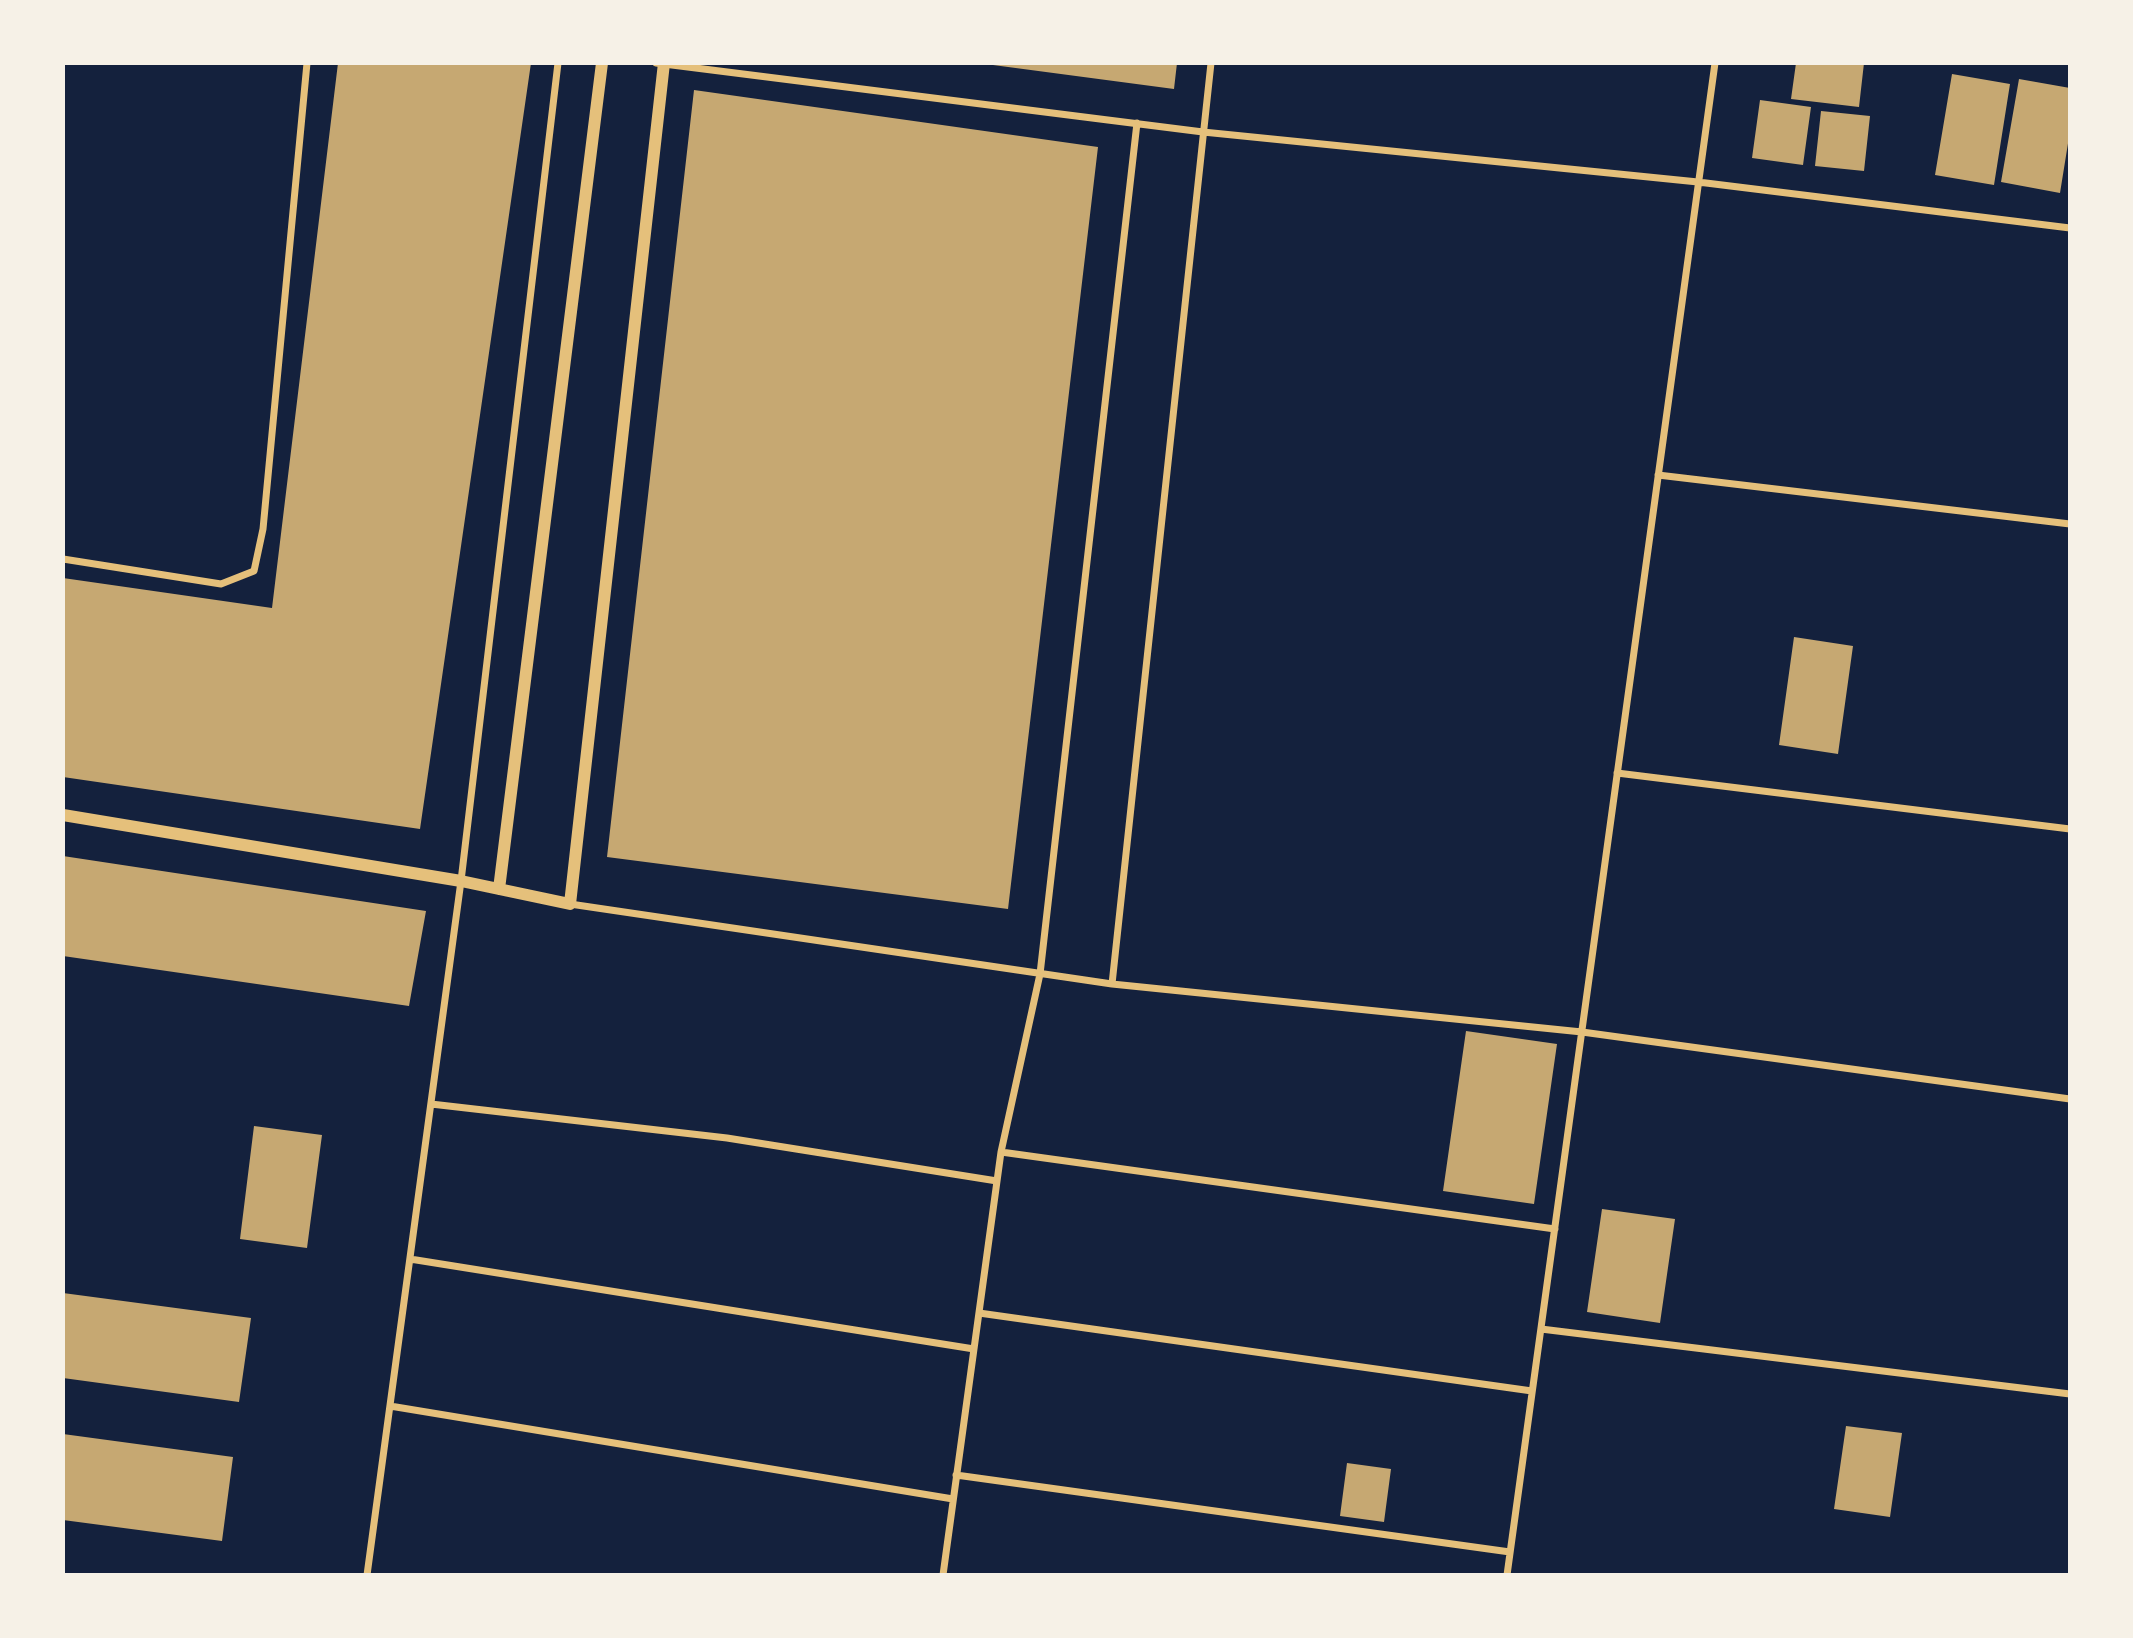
<!DOCTYPE html>
<html>
<head>
<meta charset="utf-8">
<style>
	body { margin:0 }
	#map { position:relative; width:2133px; height:1638px; overflow:hidden; background:#14213d; font-family:"Golos Text",sans-serif }
	canvas { display:block }
	.frame { position:absolute; inset:0; border:65px solid #f6f1e7; pointer-events:none }
</style>
</head>
<body>
<div id="map">
<canvas width="2133" height="1638"></canvas>
<div class="frame"></div>
</div>
<script>
const ctx = document.querySelector('canvas').getContext('2d');
ctx.lineJoin = 'round';
function fillPath(path, color) {
  ctx.fillStyle = color;
  ctx.fill(path, 'evenodd');
}
function toPath(rows) {
  const path = new Path2D();
  for (const r of rows) {
    path.moveTo(r[0], r[1]);
    for (let i = 2; i < r.length; i += 2) path.lineTo(r[i], r[i + 1]);
  }
  return path;
}
function trace(path, color, width, dash) {
  ctx.strokeStyle = color;
  ctx.lineWidth = width;
  ctx.lineCap = dash ? 'butt' : 'round';
  ctx.setLineDash(dash || []);
  ctx.stroke(path);
}
const building = toPath([
	[338,63,531,63,420,829,63,777,63,578,272,608],
	[993,63,1177,63,1174,89,993,65],
	[1796,63,1864,63,1859,107,1791,99],
	[1952,74,2010,84,1994,185,1935,175],
	[2019,79,2070,88,2070,131,2060,193,2001,182],
	[694,90,1098,147,1008,909,607,857],
	[1760,100,1811,107,1803,165,1752,158],
	[1821,111,1870,116,1864,171,1815,166],
	[1794,637,1853,646,1838,754,1779,745],
	[63,856,426,911,409,1006,63,956],
	[1466,1031,1557,1044,1534,1204,1443,1191],
	[254,1126,322,1135,307,1248,240,1239],
	[1602,1209,1675,1219,1660,1323,1587,1312],
	[63,1293,251,1318,239,1402,63,1378],
	[1846,1426,1902,1433,1890,1517,1834,1509],
	[63,1434,233,1457,222,1541,63,1520],
	[1347,1463,1391,1469,1384,1522,1340,1516]
]);
const minor = toPath([
	[656,63,1203,132,1698,182,2070,228],
	[1658,475,2070,524],
	[63,559,221,584,254,571,263,529,307,63],
	[1617,773,2070,829],
	[570,904,1112,984,1582,1032,2070,1099],
	[1112,984,1211,63],
	[431,1104,727,1138,997,1181],
	[1001,1152,1555,1229],
	[410,1259,974,1349],
	[979,1313,1532,1391],
	[1541,1329,2070,1394],
	[390,1406,953,1499],
	[956,1475,1510,1552],
	[367,1575,461,881,558,63],
	[943,1575,1001,1152,1040,974,1137,123],
	[1507,1575,1715,63]
]);
const tertiary = toPath([
	[63,815,461,881,570,904,664,63],
	[499,889,602,63]
]);
fillPath(building, '#c6a872');
trace(minor, '#e5c07b', 7);
trace(tertiary, '#e5c07b', 12);
</script>
</body>
</html>
